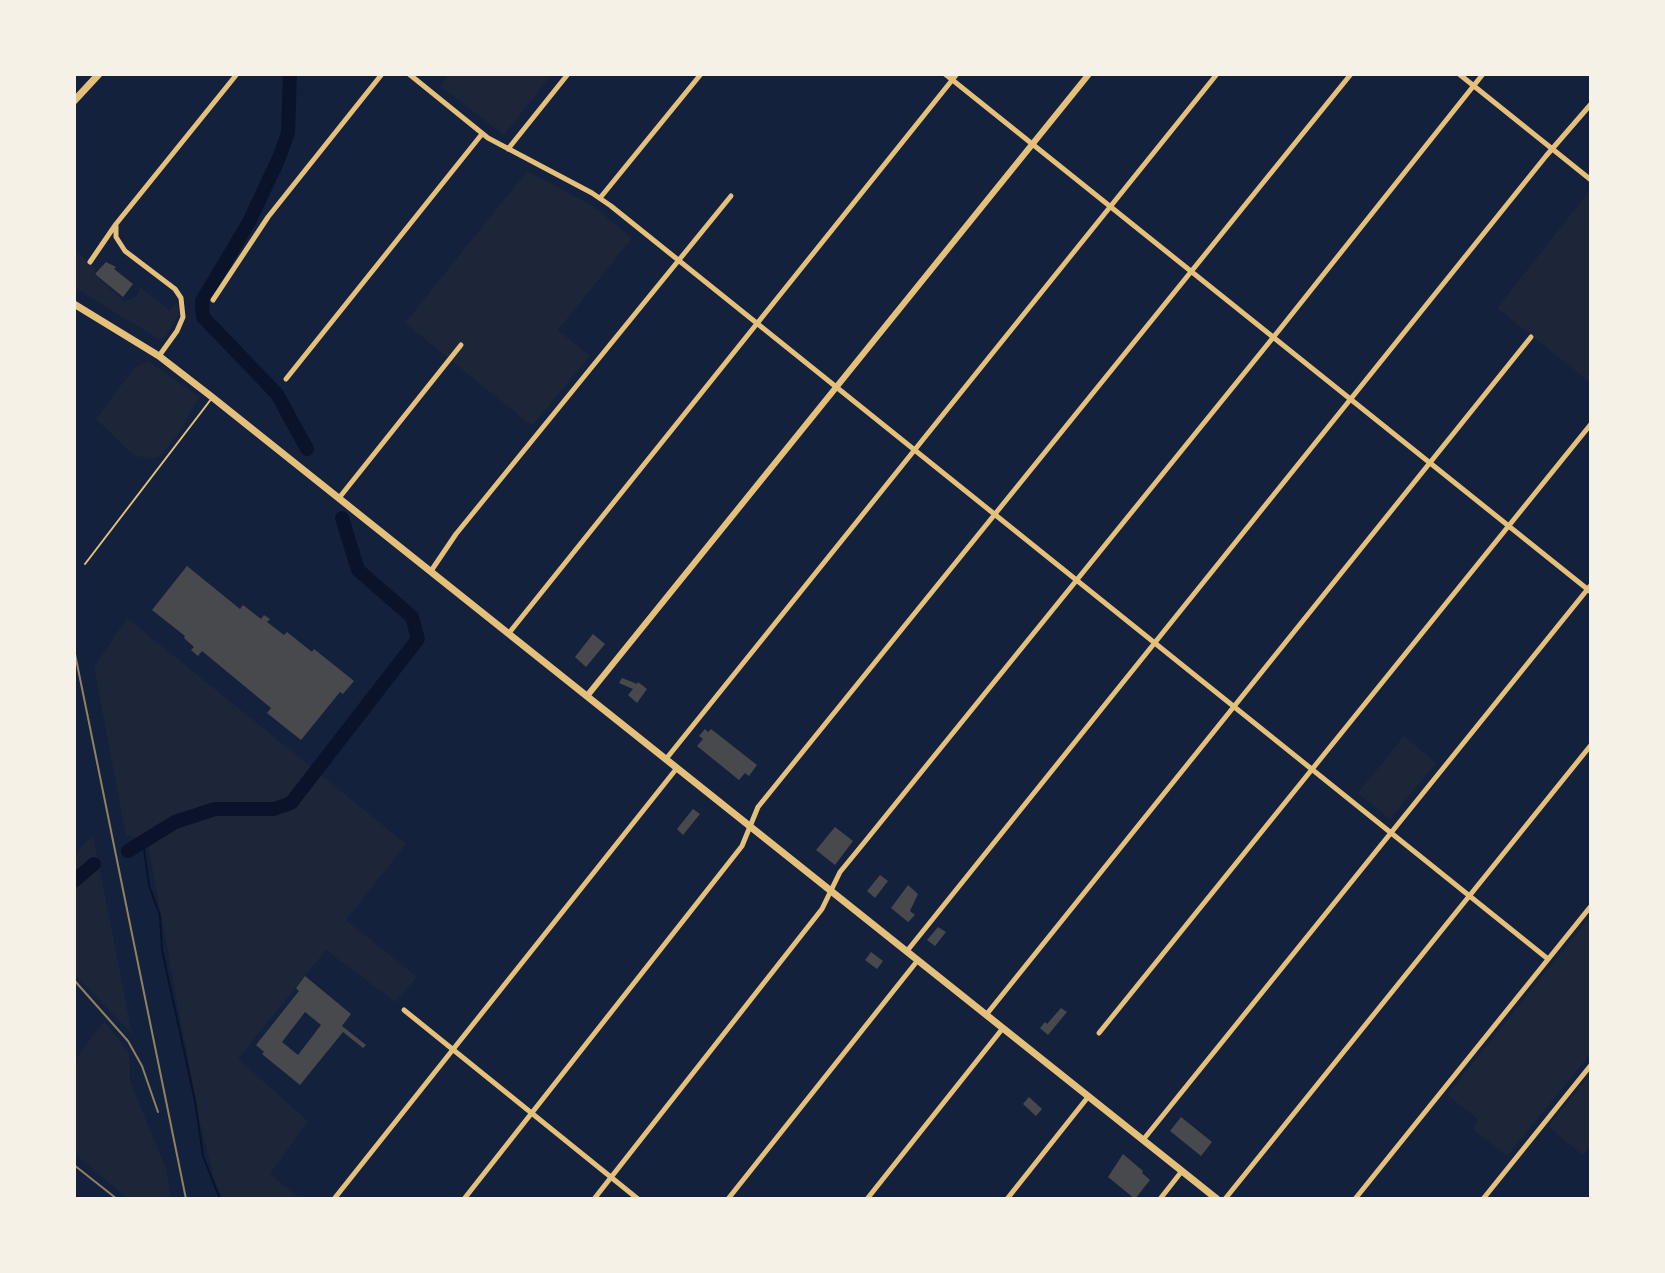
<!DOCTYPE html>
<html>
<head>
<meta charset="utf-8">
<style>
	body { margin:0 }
	#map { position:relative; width:1665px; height:1273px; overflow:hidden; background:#14213d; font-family:"Work Sans",sans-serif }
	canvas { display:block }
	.frame { position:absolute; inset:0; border:76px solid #f6f1e7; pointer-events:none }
</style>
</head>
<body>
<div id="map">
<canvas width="1665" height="1273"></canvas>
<div class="frame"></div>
</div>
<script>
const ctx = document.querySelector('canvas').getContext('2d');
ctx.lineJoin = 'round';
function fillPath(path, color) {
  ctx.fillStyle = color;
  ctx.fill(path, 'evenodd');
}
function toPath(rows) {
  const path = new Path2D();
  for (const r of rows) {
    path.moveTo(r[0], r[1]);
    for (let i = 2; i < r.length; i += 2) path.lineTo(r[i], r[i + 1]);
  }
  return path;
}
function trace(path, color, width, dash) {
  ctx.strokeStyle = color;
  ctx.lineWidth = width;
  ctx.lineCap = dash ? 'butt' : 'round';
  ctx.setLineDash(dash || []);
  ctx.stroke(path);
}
const green = toPath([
	[450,74,552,74,504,135,440,86],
	[527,171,593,206,632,238,558,330,590,356,532,426,405,323],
	[1591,189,1591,383,1497,308],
	[74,248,96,269,94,274,125,302,137,296,140,287,169,310,177,303,179,315,166,336,160,340,74,287],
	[148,361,199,397,178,435,160,456,150,459,133,455,96,419,134,368],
	[127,618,406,844,346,920,417,977,395,1002,326,950,238,1059,308,1121,270,1174,301,1199,223,1199,214,1179,199,1118,147,840,126,835,94,667],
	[1404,736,1436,763,1390,819,1358,793],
	[93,835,132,1034,74,974,74,854],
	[1591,916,1591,1053,1507,1156,1473,1129,1478,1119,1447,1095],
	[104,1021,129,1052,130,1081,166,1169,171,1199,128,1199,74,1153,74,1061],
	[1591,1073,1591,1145,1583,1155,1548,1127]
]);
const stream = toPath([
	[143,842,149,885,160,916,162,950,195,1101,203,1156,220,1199]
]);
const river = toPath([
	[290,74,288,133,279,158,249,222,202,301,203,317,277,394,307,449],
	[128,851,175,822,215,809,274,809,291,803,418,639,412,617,358,570,342,518],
	[74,881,94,864]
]);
const building = toPath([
	[106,262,116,267,114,269,133,284,123,297,95,274],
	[187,566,240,609,243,605,261,619,264,615,270,619,267,622,284,635,287,632,312,652,314,649,354,681,343,694,340,692,301,740,267,713,271,708,202,651,198,656,191,650,194,647,184,638,185,636,152,610],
	[593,634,605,644,586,667,575,657],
	[622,678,637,684,638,682,647,689,637,703,628,695,633,689,619,683],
	[705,729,708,732,711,729,757,765,749,776,745,773,739,780,697,746,703,739,699,736],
	[693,809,700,814,683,835,677,829],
	[835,827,853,841,835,865,816,850],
	[880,875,888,881,875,898,867,891],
	[908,885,918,894,910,911,915,915,908,922,891,908],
	[938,927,946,932,935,946,927,940],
	[871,952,883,961,877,969,865,960],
	[305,976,351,1014,342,1026,366,1045,363,1048,343,1032,300,1085,262,1054,264,1052,256,1045,299,991,296,988],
	[305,1012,321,1025,298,1055,282,1042],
	[1061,1008,1067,1012,1048,1035,1040,1028,1045,1022,1047,1024],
	[1029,1097,1042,1109,1036,1116,1023,1104],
	[1181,1117,1212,1142,1201,1156,1170,1131],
	[1123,1154,1143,1171,1142,1173,1150,1180,1135,1199,1108,1177]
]);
const service = toPath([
	[85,564,212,398]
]);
const minor = toPath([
	[409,74,488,138,592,193,611,206,1548,959],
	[945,74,1591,592],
	[1459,74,1591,180],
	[508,149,568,74],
	[600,198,701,74],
	[116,226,116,237,125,251,175,289,181,298,183,317,177,331,159,356],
	[90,262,116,224,237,74],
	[213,300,268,217,382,74],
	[286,379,482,134],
	[339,498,461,345],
	[431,571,456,534,731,196],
	[509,633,957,74],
	[666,759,1217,74],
	[907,951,1546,156,1591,104],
	[404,1010,638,1199],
	[986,1015,1531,337],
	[1099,1033,1591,424],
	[1143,1140,1591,585],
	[334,1199,677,768],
	[464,1199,742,846,758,807,1351,74],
	[594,1199,822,909,840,872,863,844,1280,329,1483,74],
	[728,1199,918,960],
	[867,1199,1003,1028],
	[1007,1199,1088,1097],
	[1160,1199,1182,1171],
	[1225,1199,1591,745],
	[1355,1199,1591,906],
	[1483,1199,1591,1065]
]);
const tertiary = toPath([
	[587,696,1089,74]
]);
const secondary = toPath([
	[74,101,99,74],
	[74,304,159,356,212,397,1217,1199]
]);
const rail = toPath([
	[74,649,186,1199],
	[74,980,128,1041,142,1066,158,1112],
	[74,1165,117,1199]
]);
fillPath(green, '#1d2539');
trace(stream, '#0b132b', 2);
trace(river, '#0b132b', 14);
fillPath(building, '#48494c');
trace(service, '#e5c07b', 2);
trace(minor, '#e5c07b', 5);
trace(tertiary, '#e5c07b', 6);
trace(secondary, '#e5c07b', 7);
trace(rail, '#918062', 2);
</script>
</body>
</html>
